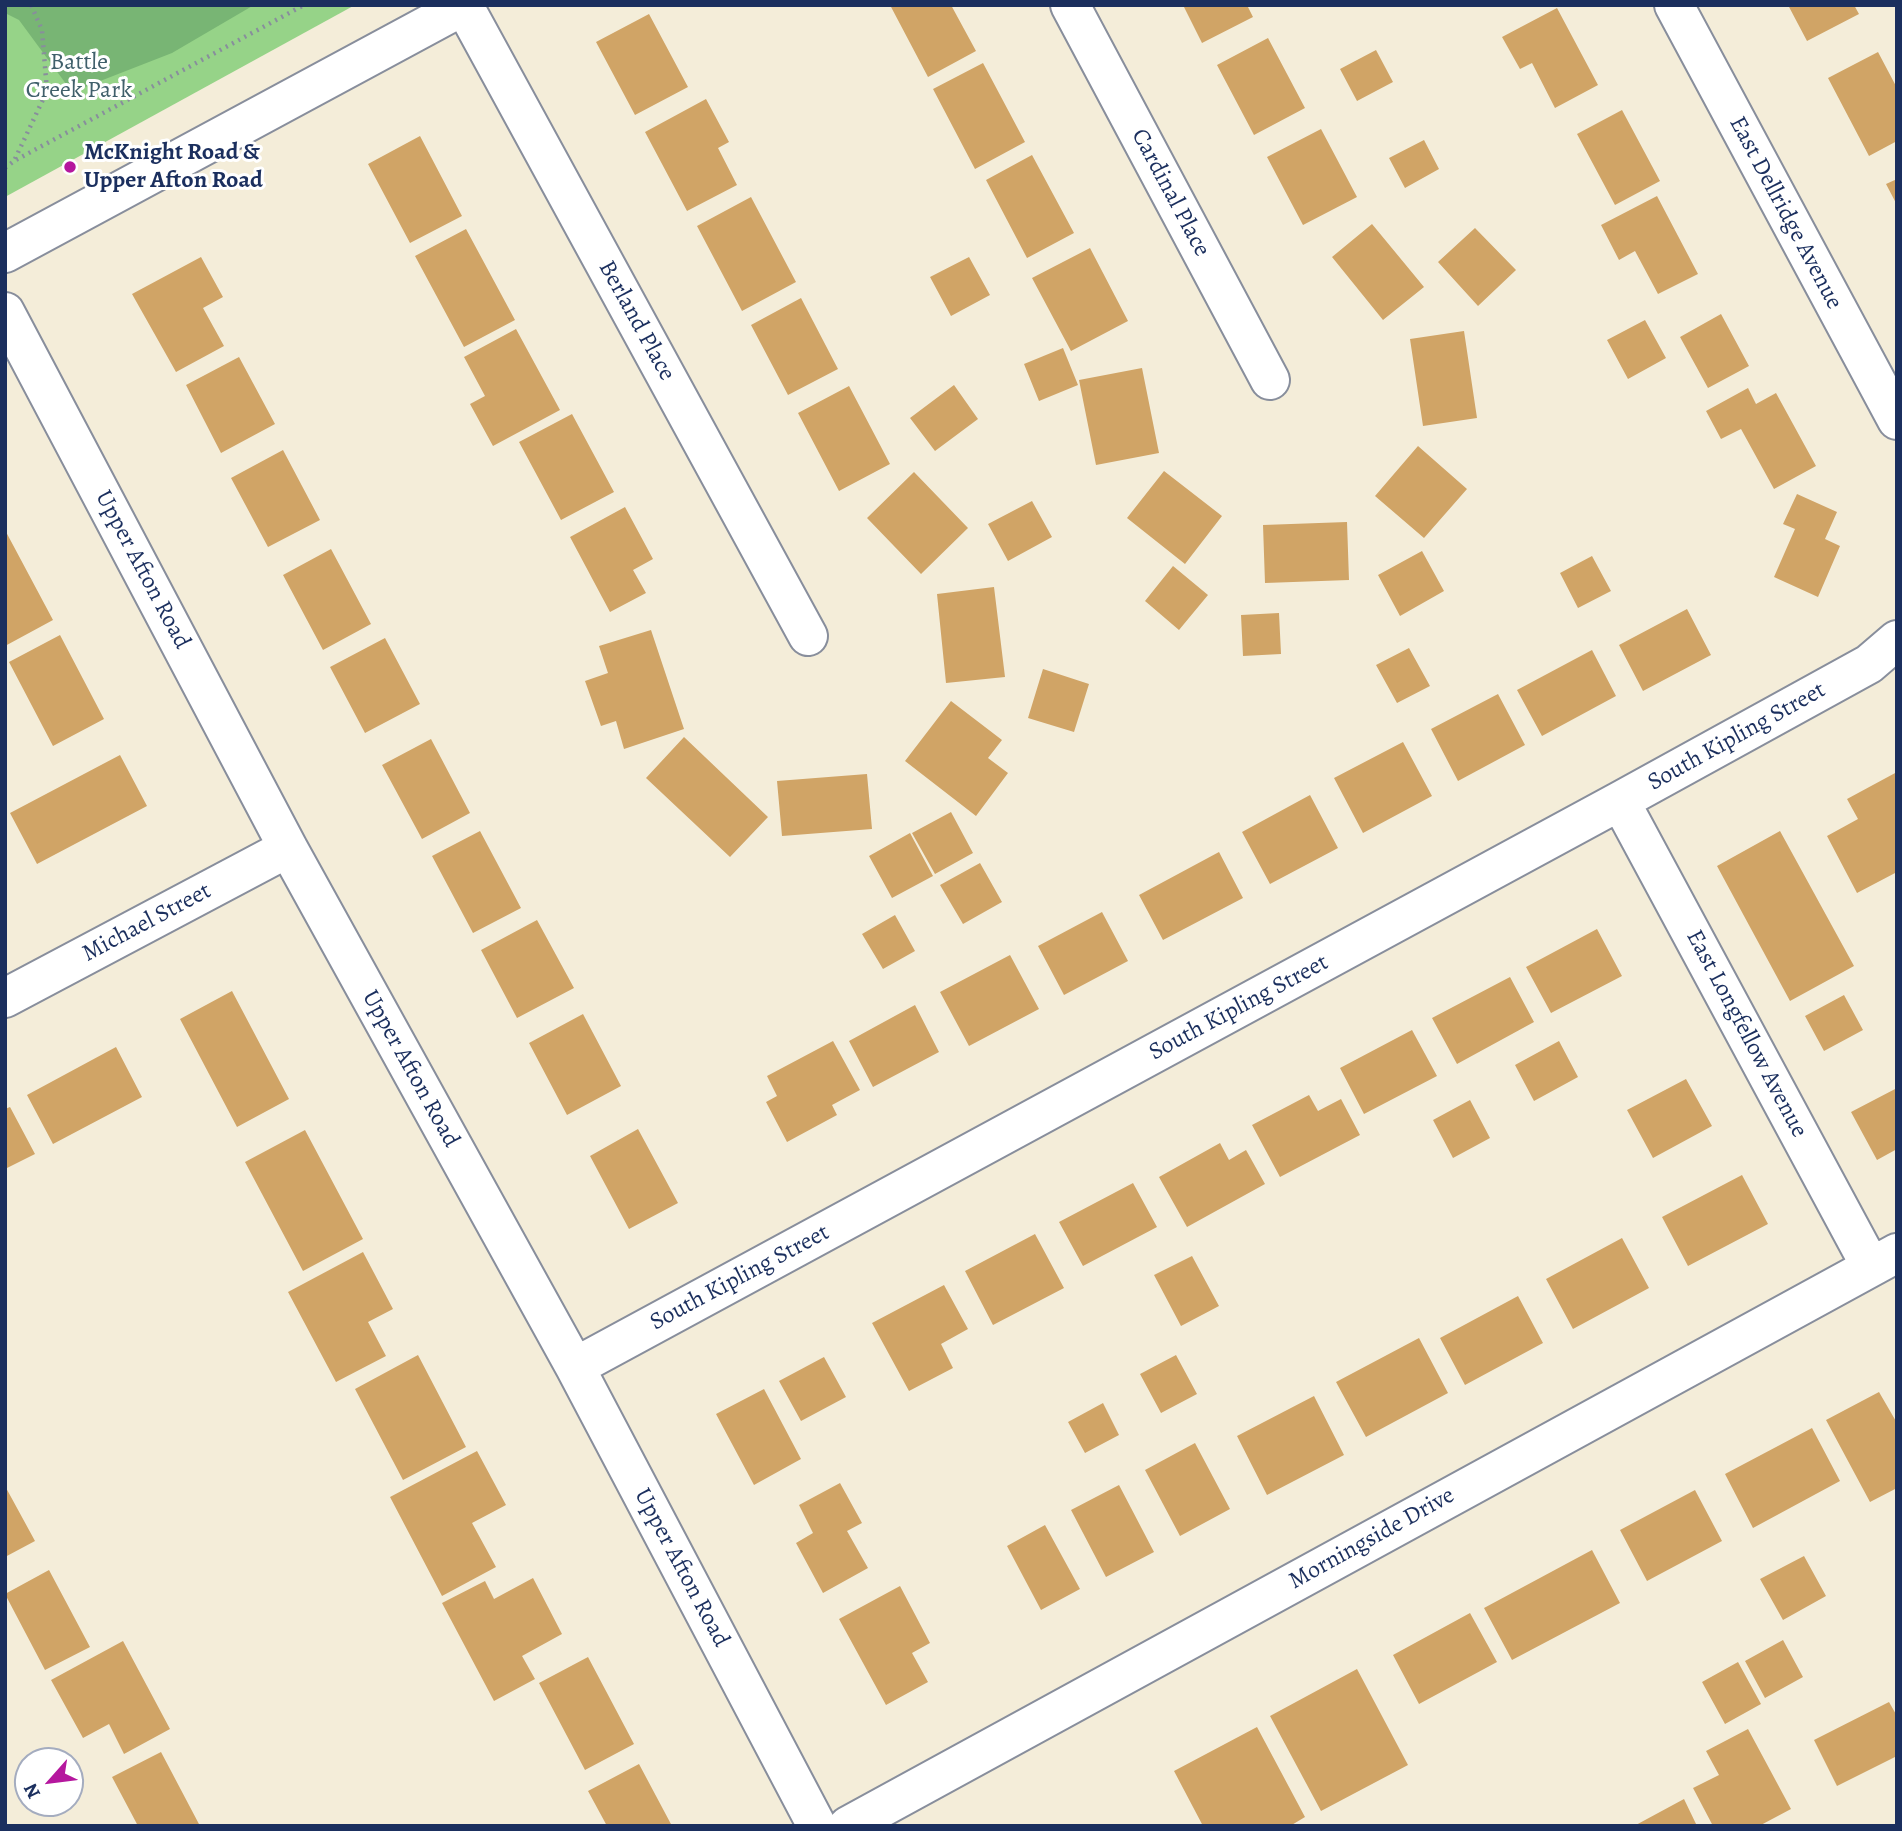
<!DOCTYPE html>
<html>
<head>
<meta charset="utf-8">
<style>
	body { margin:0 }
	#map { position:relative; width:1902px; height:1831px; overflow:hidden; background:#f4edd9; font-family:Alegreya,serif }
	canvas { display:block }
	.frame { position:absolute; inset:0; border:7px solid #1b2f5e; pointer-events:none }
	.north { position:absolute; left:14px; top:1747px; width:70px; height:70px; box-sizing:border-box; background:#fff; border:2px solid #a4acbf; border-radius:50%; rotate:242deg; font-size:19px; font-weight:700; line-height:28px; text-align:center; color:#1b2f5e }
	.north::after { content:''; display:block; margin:auto; width:24px; height:32px; background:#b5179e; clip-path:polygon(50% 0,100% 100%,50% 72%,0 100%) }
</style>
</head>
<body>
<div id="map">
<canvas width="1902" height="1831"></canvas>
<div class="frame"></div>
<div class="north">N</div>
</div>
<script>
const ctx = document.querySelector('canvas').getContext('2d');
ctx.lineJoin = 'round';
function fillPath(path, color) {
  ctx.fillStyle = color;
  ctx.fill(path, 'evenodd');
}
function toPath(rows) {
  const path = new Path2D();
  for (const r of rows) {
    path.moveTo(r[0], r[1]);
    for (let i = 2; i < r.length; i += 2) path.lineTo(r[i], r[i + 1]);
  }
  return path;
}
function trace(path, color, width, dash) {
  ctx.strokeStyle = color;
  ctx.lineWidth = width;
  ctx.lineCap = dash ? 'butt' : 'round';
  ctx.setLineDash(dash || []);
  ctx.stroke(path);
}
function label(font, color, halo, rows, align = 'center') {
  ctx.font = font + ' Alegreya,serif';
  ctx.lineWidth = 6;
  ctx.setLineDash([]);
  ctx.textBaseline = 'middle';
  ctx.strokeStyle = halo;
  ctx.fillStyle = color;
  for (const [text, x, y, turn = 0] of rows) {
    ctx.save();
    ctx.translate(x, y);
    ctx.rotate((+turn || 0) * Math.PI / 180);
    ctx.textAlign = isNaN(turn) ? turn : align;
    if (halo) ctx.strokeText(text, 0, 0);
    ctx.fillText(text, 0, 0);
    ctx.restore();
  }
}
const green = toPath([
	[5,5,355,5,5,197]
]);
const forest = toPath([
	[5,5,254,5,172,53,72,92,19,20,5,13]
]);
const building = toPath([
	[890,5,951,5,976,51,928,77],
	[1183,5,1247,5,1253,17,1202,43],
	[1788,5,1854,5,1859,14,1807,41],
	[1557,8,1598,85,1555,108,1532,63,1520,69,1502,37],
	[649,14,688,87,635,115,596,42],
	[1268,38,1305,108,1254,135,1217,65],
	[1376,50,1393,82,1357,101,1340,69],
	[1878,52,1897,88,1897,141,1869,156,1828,78],
	[983,63,1025,142,975,169,933,89],
	[706,99,729,142,718,148,737,185,687,211,645,132],
	[1622,110,1660,181,1615,205,1577,134],
	[1321,129,1357,197,1303,225,1267,157],
	[420,136,462,216,410,243,368,164],
	[1424,140,1439,169,1405,188,1389,158],
	[1032,155,1074,233,1027,258,986,180],
	[1897,179,1897,205,1886,184],
	[1657,196,1698,274,1658,294,1635,251,1619,260,1601,225],
	[751,197,796,282,742,311,697,226],
	[1372,224,1424,287,1383,320,1332,257],
	[1475,228,1516,270,1478,306,1438,262],
	[466,229,515,320,464,347,415,256],
	[1090,248,1128,321,1071,351,1032,278],
	[201,257,223,297,203,308,224,346,176,372,132,294],
	[969,257,990,295,951,316,930,277],
	[801,298,838,369,788,395,751,325],
	[1721,314,1749,366,1708,388,1680,337],
	[1645,320,1666,358,1628,379,1607,340],
	[516,329,560,410,493,446,470,404,485,396,464,357],
	[1464,331,1477,418,1423,426,1410,339],
	[1063,348,1078,385,1039,401,1024,364],
	[239,357,275,424,221,453,186,385],
	[1142,368,1159,453,1096,465,1079,380],
	[954,385,978,419,935,451,910,418],
	[849,386,890,464,839,491,798,413],
	[1748,388,1756,404,1776,393,1816,466,1774,489,1741,429,1721,439,1706,411],
	[572,414,614,492,561,520,519,442],
	[1418,446,1467,489,1424,538,1375,496],
	[283,450,320,520,268,547,231,478],
	[1164,471,1222,516,1185,564,1127,518],
	[914,472,968,528,921,574,867,518],
	[1797,494,1837,512,1825,539,1840,546,1818,597,1774,577,1795,529,1783,524],
	[1032,501,1052,537,1008,561,988,524],
	[625,507,653,559,633,570,646,593,610,612,570,537],
	[1347,522,1349,580,1265,583,1263,525],
	[5,530,53,620,5,646],
	[331,549,371,624,323,650,283,575],
	[1422,551,1444,591,1400,616,1378,575],
	[1592,556,1611,591,1578,608,1560,573],
	[1173,566,1208,595,1179,630,1145,601],
	[994,587,1005,677,946,683,937,594],
	[1687,609,1711,655,1643,691,1619,645],
	[1279,613,1281,654,1243,656,1241,615],
	[651,630,684,729,624,749,616,721,601,726,585,681,608,673,599,646],
	[60,635,104,719,53,746,9,662],
	[385,638,420,704,365,733,330,667],
	[1409,648,1430,686,1397,703,1376,665],
	[1592,650,1616,696,1542,736,1517,690],
	[1043,669,1089,684,1074,732,1028,718],
	[1498,694,1525,745,1458,781,1431,729],
	[951,701,1002,740,988,758,1008,773,976,816,905,761],
	[684,737,768,817,730,857,646,778],
	[431,739,470,813,422,839,382,765],
	[1403,742,1432,796,1363,833,1334,778],
	[120,755,147,806,37,864,10,813],
	[1897,772,1897,872,1857,893,1827,836,1858,819,1847,799],
	[867,774,872,829,782,836,777,781],
	[1310,795,1338,848,1270,884,1242,832],
	[951,812,973,853,935,874,912,833],
	[480,831,521,908,473,933,432,856],
	[1780,831,1854,966,1790,1001,1717,866],
	[910,833,933,876,892,898,869,856],
	[1219,852,1243,898,1163,940,1139,895],
	[980,863,1002,902,963,924,940,885],
	[1102,912,1128,961,1064,995,1038,946],
	[895,915,915,951,883,969,862,934],
	[537,920,574,988,517,1018,481,950],
	[1597,929,1622,976,1551,1013,1526,967],
	[1010,955,1039,1009,969,1046,940,992],
	[1510,977,1534,1022,1457,1064,1432,1018],
	[232,991,289,1099,237,1127,180,1019],
	[1844,995,1863,1030,1824,1051,1805,1016],
	[915,1005,939,1052,873,1087,849,1041],
	[583,1014,621,1086,567,1115,529,1043],
	[1412,1030,1437,1076,1364,1114,1340,1068],
	[833,1041,860,1090,832,1105,837,1115,787,1142,766,1102,777,1096,767,1076],
	[1559,1041,1578,1077,1534,1101,1515,1065],
	[116,1047,142,1097,53,1144,27,1095],
	[1686,1079,1712,1126,1653,1158,1627,1110],
	[1897,1088,1897,1149,1877,1160,1851,1112],
	[1309,1095,1318,1111,1341,1099,1360,1135,1280,1177,1252,1125],
	[1470,1100,1490,1138,1453,1158,1433,1120],
	[10,1107,35,1154,5,1169,5,1109],
	[638,1129,678,1203,629,1229,590,1156],
	[305,1130,363,1239,303,1271,245,1162],
	[1220,1143,1229,1160,1246,1150,1265,1184,1187,1227,1159,1177],
	[1742,1175,1768,1224,1688,1266,1662,1217],
	[1133,1183,1157,1227,1083,1266,1059,1222],
	[1035,1234,1064,1288,993,1325,965,1271],
	[1622,1238,1649,1288,1573,1329,1546,1279],
	[363,1252,393,1309,368,1322,386,1356,336,1382,288,1292],
	[1192,1256,1219,1306,1181,1326,1154,1275],
	[944,1285,968,1329,941,1344,953,1368,909,1391,872,1323],
	[1518,1296,1543,1343,1465,1385,1440,1338],
	[1419,1338,1448,1393,1366,1437,1336,1382],
	[418,1355,466,1447,403,1480,355,1389],
	[1176,1355,1197,1394,1161,1413,1140,1374],
	[824,1357,846,1397,801,1421,779,1381],
	[764,1389,801,1459,754,1485,716,1414],
	[1879,1392,1897,1423,1897,1488,1870,1502,1826,1420],
	[1314,1396,1344,1455,1267,1495,1237,1436],
	[1103,1403,1119,1435,1085,1453,1068,1422],
	[1812,1428,1840,1481,1753,1528,1725,1474],
	[1195,1443,1230,1509,1180,1536,1145,1470],
	[477,1451,506,1505,472,1523,496,1567,442,1596,390,1497],
	[840,1483,862,1523,847,1531,868,1568,823,1593,796,1543,813,1533,799,1505],
	[1119,1485,1154,1552,1106,1577,1071,1510],
	[5,1486,35,1541,5,1557],
	[1695,1490,1722,1541,1647,1581,1620,1530],
	[1045,1525,1080,1589,1041,1610,1007,1546],
	[1592,1550,1620,1603,1512,1660,1484,1608],
	[1804,1556,1826,1596,1783,1620,1760,1579],
	[49,1570,90,1647,45,1670,5,1594],
	[533,1578,562,1634,522,1656,535,1679,494,1701,442,1603,485,1581,494,1599],
	[900,1586,930,1643,912,1653,928,1682,886,1705,839,1619],
	[1470,1613,1497,1662,1419,1704,1393,1655],
	[1783,1640,1803,1677,1765,1698,1745,1661],
	[123,1641,170,1729,124,1754,109,1724,83,1738,51,1680],
	[588,1657,634,1744,585,1770,539,1683],
	[1738,1662,1761,1704,1725,1724,1702,1682],
	[1357,1669,1408,1765,1321,1811,1270,1716],
	[1889,1702,1897,1716,1897,1756,1837,1786,1814,1740],
	[1257,1727,1305,1817,1290,1826,1203,1826,1174,1771],
	[1748,1729,1791,1809,1759,1826,1713,1826,1693,1788,1719,1775,1706,1751],
	[161,1752,200,1826,138,1826,112,1777],
	[639,1764,672,1826,607,1826,588,1791],
	[1684,1799,1697,1826,1634,1826]
]);
const path = toPath([
	[15,159,47,91,42,30,31,5],
	[5,168,14,161,304,5]
]);
const minor = toPath([
	[1070,5,1270,380],
	[1674,5,1897,420],
	[464,6,808,636],
	[5,312,288,848,575,1367,817,1826],
	[1620,801,1871,1267],
	[5,998,288,848],
	[575,1367,1620,801,1869,664,1897,640],
	[848,1826,1897,1253]
]);
const major = toPath([
	[5,253,465,5]
]);
const markers = [
	[70,167,7,"#b5179e"]
];
const parkNames = [
	["Battle",79,63],
	["Creek Park",79,91]
];
const poiNames = [
	["McKnight Road &",84,153],
	["Upper Afton Road",84,181]
];
const streetNames = [
	["Cardinal Place",1170,193,62],
	["East Dellridge Avenue",1785,213,62],
	["Berland Place",636,321,61],
	["Upper Afton Road",142,570,62],
	["South Kipling Street",1737,737,-29],
	["Michael Street",147,923,-28],
	["South Kipling Street",1239,1008,-28],
	["East Longfellow Avenue",1746,1034,62],
	["Upper Afton Road",410,1069,61],
	["South Kipling Street",740,1278,-28],
	["Morningside Drive",1372,1539,-29],
	["Upper Afton Road",681,1568,62]
];
fillPath(green, '#96d388');
fillPath(forest, '#78b574');
fillPath(building, '#d0a466');
trace(minor, '#888e9c', 42);
trace(major, '#888e9c', 42);
trace(path, '#888e9c', 4.5, [2, 5]);
trace(minor, '#fff', 38);
trace(major, '#fff', 38);
for (const [x, y, r, color] of markers) {
  const dot = new Path2D();
  dot.arc(x, y, r, 0, 2 * Math.PI);
  ctx.fillStyle = color;
  ctx.fill(dot);
  trace(dot, '#fff', 2.5);
}
label('24px', '#40606b', '#fff', parkNames);
label('bold 24px', '#1b2f5e', '#fff', poiNames, 'left');
label('24px', '#1b2f5e', '#fff', streetNames);
</script>
</body>
</html>
